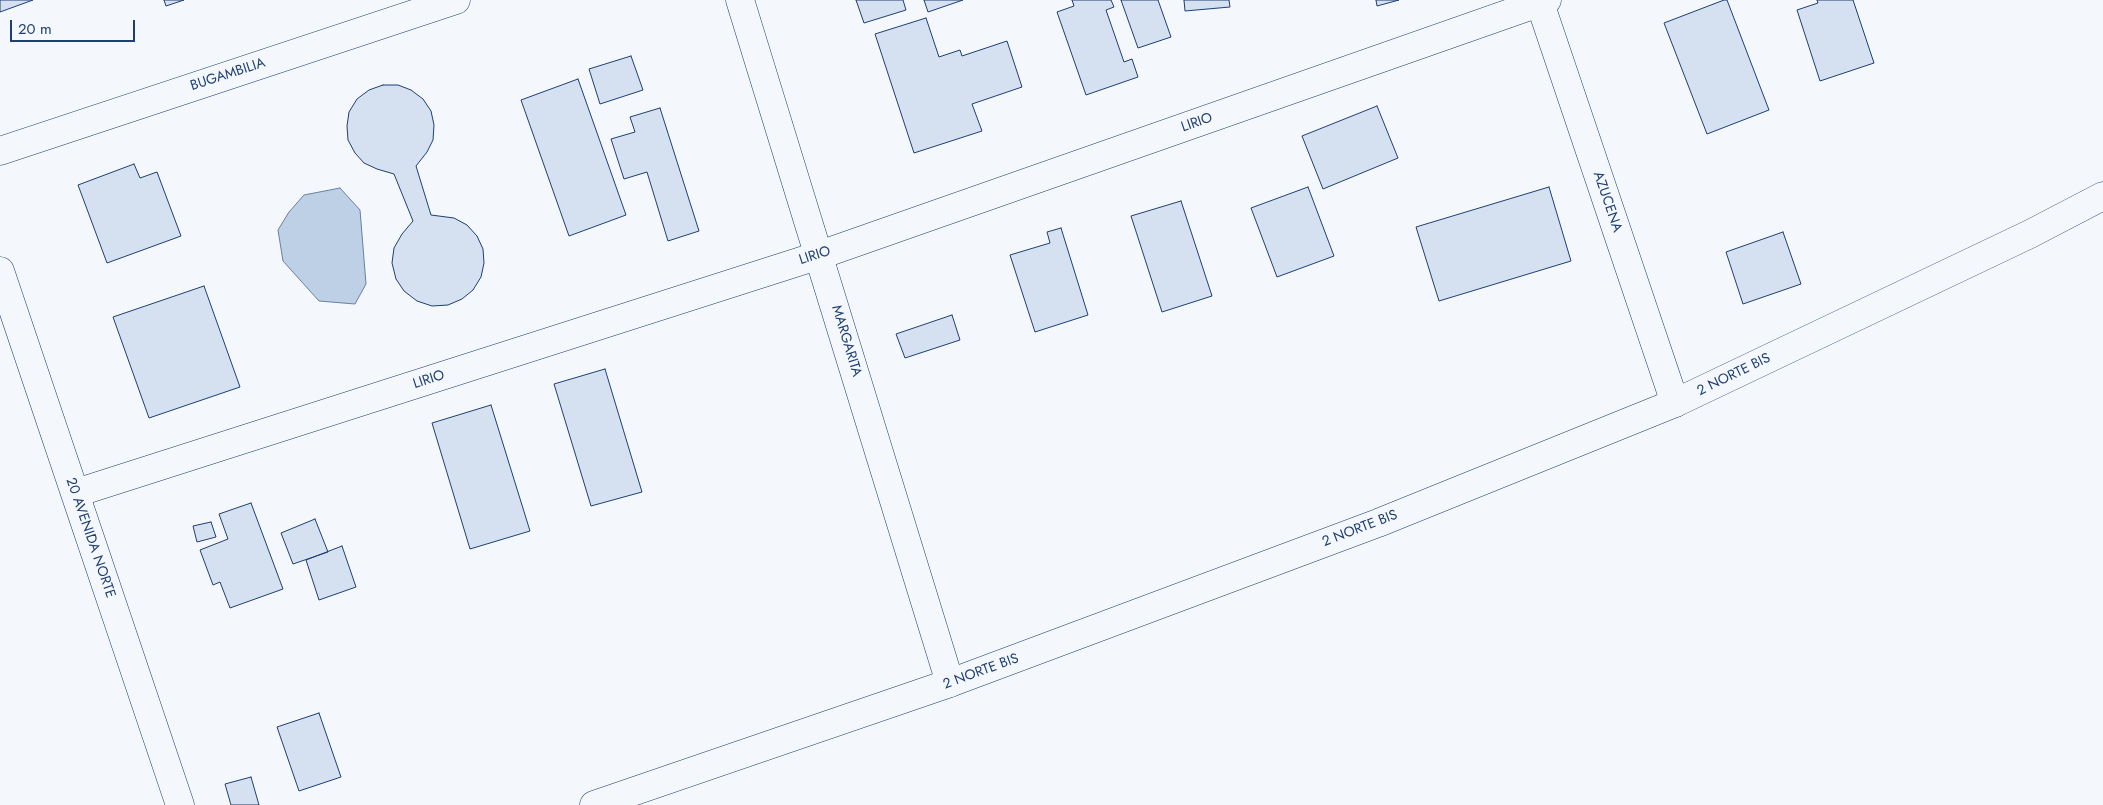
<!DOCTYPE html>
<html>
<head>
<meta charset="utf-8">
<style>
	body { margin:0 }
	#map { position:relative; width:2103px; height:805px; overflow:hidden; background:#f4f7fb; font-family:Jost,sans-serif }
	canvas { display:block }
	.scale { position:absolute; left:10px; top:20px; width:125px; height:22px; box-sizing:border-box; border:2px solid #1d3f73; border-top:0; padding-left:6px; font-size:15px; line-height:18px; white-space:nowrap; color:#1d3f73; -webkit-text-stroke:4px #f4f7fb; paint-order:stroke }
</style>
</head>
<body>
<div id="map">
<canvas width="2103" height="805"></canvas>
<div class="scale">20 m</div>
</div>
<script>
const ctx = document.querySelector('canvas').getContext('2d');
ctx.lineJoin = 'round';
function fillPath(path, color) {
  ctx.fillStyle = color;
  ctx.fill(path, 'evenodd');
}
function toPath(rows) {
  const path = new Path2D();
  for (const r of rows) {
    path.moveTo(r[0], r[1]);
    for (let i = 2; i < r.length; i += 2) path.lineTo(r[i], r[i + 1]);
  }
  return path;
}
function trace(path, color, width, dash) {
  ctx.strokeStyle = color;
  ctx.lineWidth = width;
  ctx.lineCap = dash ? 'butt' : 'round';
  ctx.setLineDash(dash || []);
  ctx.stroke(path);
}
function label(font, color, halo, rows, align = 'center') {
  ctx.font = font + ' Jost,sans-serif';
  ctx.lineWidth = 4;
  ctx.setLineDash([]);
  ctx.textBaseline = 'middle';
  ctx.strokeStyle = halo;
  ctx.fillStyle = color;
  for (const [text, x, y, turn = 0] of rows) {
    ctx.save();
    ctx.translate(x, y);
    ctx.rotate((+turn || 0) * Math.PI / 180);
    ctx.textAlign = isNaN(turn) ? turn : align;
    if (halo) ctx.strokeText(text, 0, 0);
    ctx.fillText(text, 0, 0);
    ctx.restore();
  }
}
const water = toPath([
	[340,188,360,210,366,284,355,304,319,301,283,261,278,230,289,212,304,195,340,188]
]);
const building = toPath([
	[0,0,33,0,0,12,0,0],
	[164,0,184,0,166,6,164,0],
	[856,0,903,0,906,10,864,23,856,0],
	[924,0,963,0,928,12,924,0],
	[1072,0,1111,0,1114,7,1106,10,1124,62,1132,59,1138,77,1086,95,1057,12,1074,6,1072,0],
	[1121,0,1158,0,1171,37,1138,48,1121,0],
	[1184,0,1229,0,1230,7,1185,11,1184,0],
	[1376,0,1399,0,1377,6,1376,0],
	[1724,0,1727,0,1769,110,1707,134,1664,23,1724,0],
	[1817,0,1853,0,1874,63,1820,81,1797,10,1818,3,1817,0],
	[926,18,939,57,960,50,962,56,1007,41,1022,87,972,104,982,131,914,153,875,34,926,18],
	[631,56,643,90,600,104,589,69,631,56],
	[578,79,626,215,569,236,521,100,578,79],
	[383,85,398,85,411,90,423,99,431,111,434,125,433,140,427,152,416,166,431,215,454,218,467,225,477,236,483,249,484,263,481,277,473,290,462,299,448,305,432,306,417,301,404,291,396,279,392,263,394,248,402,234,413,221,394,174,377,169,364,163,355,153,348,140,347,126,349,112,357,99,369,90,383,85],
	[1377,106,1398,158,1323,189,1302,136,1377,106],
	[660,108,699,231,668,241,647,172,624,179,611,139,635,132,630,117,660,108],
	[134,164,140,178,157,172,181,236,107,263,78,185,134,164],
	[1308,187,1334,256,1277,277,1251,208,1308,187],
	[1549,187,1571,261,1439,301,1416,227,1549,187],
	[1181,201,1212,296,1162,312,1131,216,1181,201],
	[1061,228,1088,315,1035,332,1010,255,1050,243,1047,232,1061,228],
	[1783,232,1801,284,1743,304,1726,252,1783,232],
	[204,286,240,387,149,418,113,317,204,286],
	[952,315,960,340,905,358,896,334,952,315],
	[605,369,642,492,591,506,554,384,605,369],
	[491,405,530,531,470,549,432,423,491,405],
	[251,503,283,589,230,608,220,582,213,585,200,550,228,539,219,514,251,503],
	[315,519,328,552,293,564,281,533,315,519],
	[211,522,216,537,197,542,193,526,211,522],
	[342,546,356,587,319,600,306,560,342,546],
	[319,713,341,777,299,791,277,727,319,713],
	[251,777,259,805,231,805,225,784,251,777]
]);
const minor = toPath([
	[740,0,950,683],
	[1539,0,1675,403],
	[0,151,456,0],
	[76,493,820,255,1547,0]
]);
const tertiary = toPath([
	[0,271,180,805],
	[594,805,950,683,1378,523,1675,403,2030,234,2103,196]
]);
const streetNames = [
	["BUGAMBILIA",228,75,-18],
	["LIRIO",1197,123,-19],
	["AZUCENA",1607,202,71],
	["LIRIO",815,256,-18],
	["MARGARITA",846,341,73],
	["2 NORTE BIS",1734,375,-26],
	["LIRIO",429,380,-18],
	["2 NORTE BIS",1360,529,-21],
	["20 AVENIDA NORTE",90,538,71],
	["2 NORTE BIS",981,672,-20]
];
fillPath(water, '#bed0e5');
trace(water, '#687fa3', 1);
fillPath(building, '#d5e0f0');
trace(building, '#1d3f73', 1);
trace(minor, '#1d3f73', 29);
trace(tertiary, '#1d3f73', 29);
trace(minor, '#f4f7fb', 28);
trace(tertiary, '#f4f7fb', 28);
label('14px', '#1d3f73', '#f4f7fb', streetNames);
</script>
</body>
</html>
